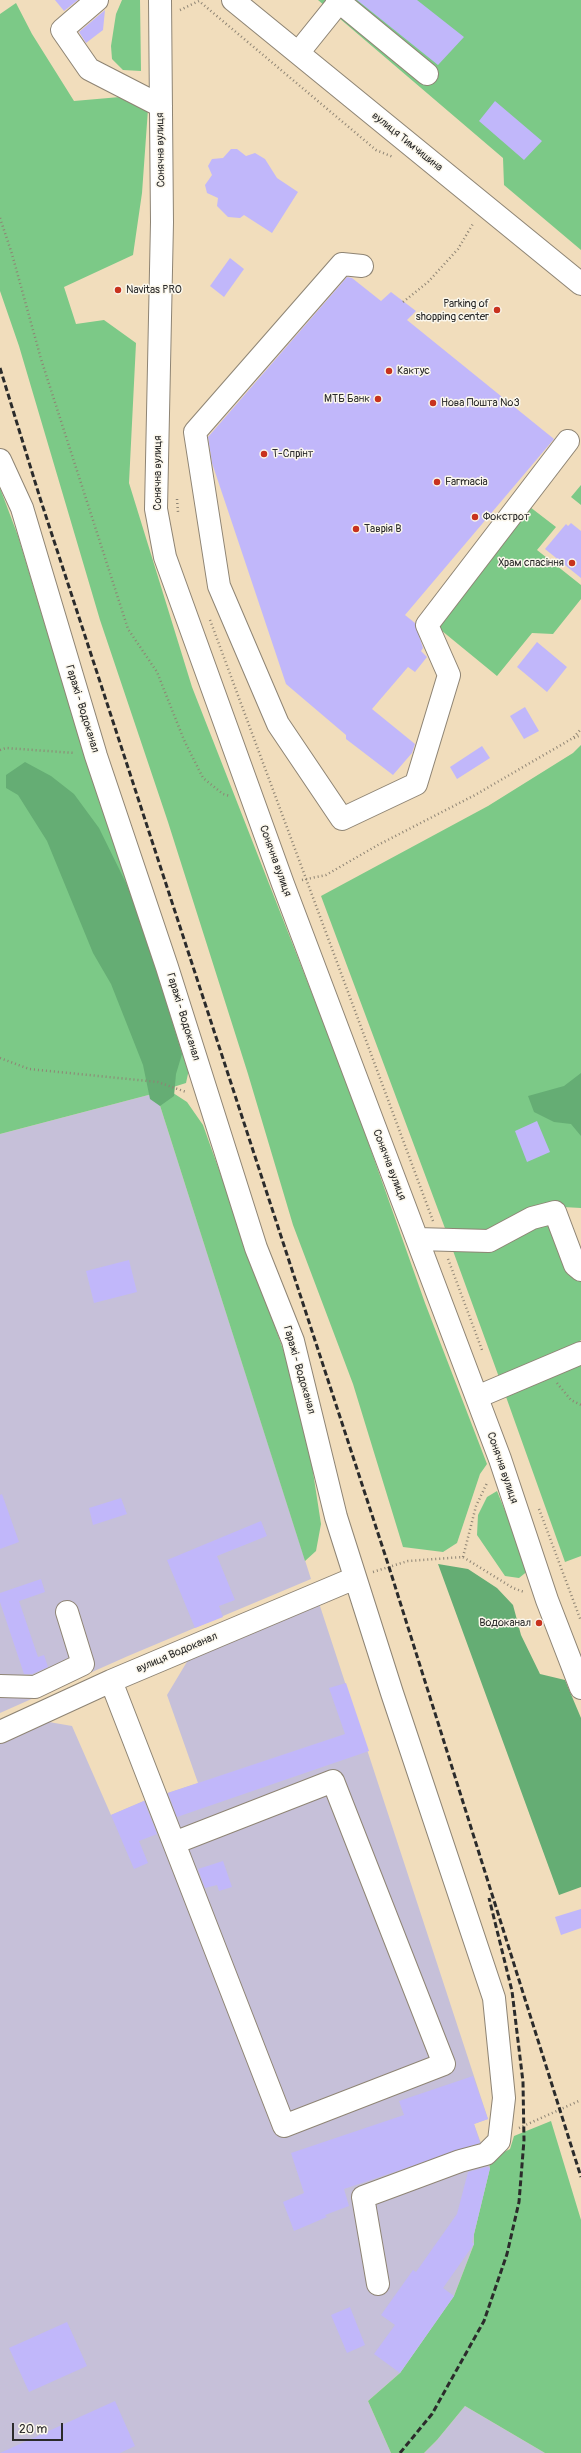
<!DOCTYPE html>
<html>
<head>
<meta charset="utf-8">
<style>
	body { margin:0 }
	#map { position:relative; width:581px; height:2453px; overflow:hidden; background:#f1ddbc; font-family:Pangolin,sans-serif }
	canvas { display:block }
	.scale { position:absolute; left:12px; top:2423px; width:51px; height:18px; box-sizing:border-box; border:2px solid #2b2b2b; border-top:0; padding-left:5px; font-size:12px; line-height:14px; white-space:nowrap; color:#2b2b2b; -webkit-text-stroke:3px #fbf7ec; paint-order:stroke }
</style>
</head>
<body>
<div id="map">
<canvas width="581" height="2453"></canvas>
<div class="scale">20 m</div>
</div>
<script>
const ctx = document.querySelector('canvas').getContext('2d');
ctx.lineJoin = 'round';
function fillPath(path, color) {
  ctx.fillStyle = color;
  ctx.fill(path, 'evenodd');
}
function toPath(rows) {
  const path = new Path2D();
  for (const r of rows) {
    path.moveTo(r[0], r[1]);
    for (let i = 2; i < r.length; i += 2) path.lineTo(r[i], r[i + 1]);
  }
  return path;
}
function trace(path, color, width, dash) {
  ctx.strokeStyle = color;
  ctx.lineWidth = width;
  ctx.lineCap = dash ? 'butt' : 'round';
  ctx.setLineDash(dash || []);
  ctx.stroke(path);
}
function label(font, color, halo, rows, align = 'center') {
  ctx.font = font + ' Pangolin,sans-serif';
  ctx.lineWidth = 3;
  ctx.setLineDash([]);
  ctx.textBaseline = 'middle';
  ctx.strokeStyle = halo;
  ctx.fillStyle = color;
  for (const [text, x, y, turn = 0] of rows) {
    ctx.save();
    ctx.translate(x, y);
    ctx.rotate((+turn || 0) * Math.PI / 180);
    ctx.textAlign = isNaN(turn) ? turn : align;
    if (halo) ctx.strokeText(text, 0, 0);
    ctx.fillText(text, 0, 0);
    ctx.restore();
  }
}
const industrial = toPath([
	[156,1093,311,1579,128,1656,0,1713,0,1134],
	[319,1603,488,2119,474,2124,490,2168,474,2234,474,2244,454,2296,400,2373,368,2401,391,2453,0,2453,0,1744,49,1722,72,1726,111,1815,146,1800,198,1783,167,1695,188,1660],
	[465,2406,545,2453,424,2453,437,2440]
]);
const green = toPath([
	[122,0,140,0,141,71,123,70,112,59,111,46,116,14],
	[318,0,581,0,581,250,504,185,503,158],
	[16,3,32,34,74,101,120,97,148,109,142,193,133,255,64,287,76,324,104,320,136,343,129,483,192,687,349,1088,425,1303,487,1464,480,1474,457,1543,443,1552,403,1547,353,1384,293,1225,248,1074,168,822,100,620,19,346,0,291,0,14],
	[581,485,581,505,571,497],
	[0,488,18,536,71,711,189,1069,186,1083,167,1089,187,1102,203,1125,294,1380,311,1459,321,1524,316,1551,305,1561,156,1093,0,1134],
	[530,507,556,527,537,550,581,585,581,599,553,634,532,633,497,676,436,626],
	[581,745,581,1208,545,1206,486,1235,446,1231,321,896,488,806,573,753],
	[543,1221,553,1228,581,1280,581,1340,577,1344,500,1380,452,1248],
	[581,1362,581,1556,565,1562,505,1394],
	[497,1491,529,1570,519,1578,505,1576,477,1535,478,1515,487,1497],
	[551,2121,581,2220,581,2453,545,2453,465,2406,437,2440,424,2453,391,2453,368,2401,400,2373,454,2296,474,2244,474,2234,490,2168,488,2160,510,2149,514,2136]
]);
const forest = toPath([
	[25,762,51,776,74,794,99,828,126,883,141,920,182,1054,176,1074,174,1096,160,1106,150,1099,143,1065,111,984,93,953,47,841,18,795,6,788,6,775],
	[581,1073,581,1136,571,1124,554,1122,534,1112,528,1096,564,1086],
	[438,1564,468,1569,497,1588,513,1605,521,1635,540,1674,565,1680,581,1718,581,1887,559,1895]
]);
const building = toPath([
	[55,0,78,0,64,11],
	[357,0,417,0,464,37,438,65],
	[105,10,103,30,86,43,79,32],
	[495,101,542,141,524,160,479,121],
	[231,149,237,149,246,156,255,153,265,159,277,178,298,192,272,233,244,215,240,218,228,217,217,206,218,198,207,193,205,185,212,175,208,166,212,159,223,158],
	[230,258,244,269,224,297,210,286],
	[347,277,352,278,381,301,391,292,416,311,407,320,554,439,405,615,415,623,423,648,421,651,427,657,415,672,408,667,372,709,415,744,412,753,393,775,346,739,346,735,286,684,212,463,208,437],
	[571,523,581,531,581,578,545,549,566,524,568,526],
	[537,642,567,667,547,692,517,667],
	[525,707,539,731,524,739,510,716],
	[482,746,490,758,457,779,450,767],
	[537,1121,550,1152,527,1162,515,1131],
	[129,1260,137,1292,94,1303,86,1271],
	[2,1494,19,1542,0,1549,0,1495],
	[121,1498,127,1514,93,1525,89,1508],
	[261,1521,267,1536,217,1556,235,1600,219,1606,223,1617,195,1628,167,1560],
	[41,1579,45,1592,19,1601,38,1657,44,1655,48,1667,32,1674,24,1674,0,1602,0,1593],
	[346,1683,369,1751,177,1817,168,1793,345,1734,329,1688],
	[144,1801,157,1834,139,1841,148,1863,134,1869,111,1815],
	[223,1861,232,1887,219,1891,217,1885,205,1888,198,1869],
	[581,1909,581,1928,561,1935,555,1917],
	[473,2076,488,2119,474,2124,480,2143,344,2189,349,2206,325,2215,327,2217,294,2231,283,2202,304,2193,291,2153,404,2115,399,2101],
	[486,2167,490,2168,472,2242,474,2244,443,2288,454,2296,400,2373,374,2354,395,2325,381,2315,413,2270,416,2272,457,2214,468,2172],
	[350,2307,365,2345,347,2353,331,2315],
	[67,2322,87,2366,29,2392,9,2348],
	[115,2401,135,2446,120,2453,0,2453]
]);
const path = toPath([
	[180,10,199,1,376,150,393,157],
	[0,218,12,254,41,359,128,629,157,672,184,740,203,778,223,794,230,796],
	[403,302,428,282,458,249,474,222],
	[177,499,178,512],
	[210,620,433,1221],
	[574,738,581,735],
	[0,750,6,748,75,753],
	[302,880,326,875,378,845,475,795,573,738,581,729],
	[0,1058,29,1069,158,1082,186,1092],
	[448,1259,482,1350],
	[557,1383,571,1400,581,1405],
	[539,1509,581,1621],
	[463,1557,476,1506,487,1483],
	[373,1572,408,1561,463,1557,513,1588,524,1592],
	[519,2128,581,2100]
]);
const minor = toPath([
	[97,0,62,30,89,69,161,106],
	[160,0,162,222,156,509,165,557,283,884,500,1459,547,1600,581,1688],
	[233,0,581,284],
	[337,0,427,74],
	[298,53,339,2],
	[362,266,342,264,195,432,219,586,278,724,342,819,416,784,449,675,427,625,568,441],
	[0,460,22,508,96,756,167,967,256,1248,293,1341,336,1517,392,1693,494,1998,504,2098,499,2141,486,2154,460,2161,363,2197,378,2284],
	[417,1239,489,1241,532,1218,555,1212,575,1265,581,1270],
	[477,1397,581,1353],
	[111,1681,156,1797,174,1843,284,2126,444,2064,333,1781,174,1843],
	[0,1686,35,1687,83,1664,67,1612],
	[0,1732,111,1681,355,1578]
]);
const rail = toPath([
	[0,368,40,498,389,1567,581,2177],
	[400,2453,432,2414,484,2321,507,2254,519,2202,524,2140,523,2082,512,1991,489,1898]
]);
const markers = [
	[118,290,4,"#c8321e"],
	[497,310,4,"#c8321e"],
	[389,371,4,"#c8321e"],
	[378,399,4,"#c8321e"],
	[433,403,4,"#c8321e"],
	[264,454,4,"#c8321e"],
	[437,482,4,"#c8321e"],
	[475,517,4,"#c8321e"],
	[356,529,4,"#c8321e"],
	[572,563,4,"#c8321e"],
	[539,1623,4,"#c8321e"]
];
const streetNames = [
	["вулиця Тимчишина",407,142,39],
	["Сонячна вулиця",161,150,-91],
	["Сонячна вулиця",158,473,-90],
	["Гаражі - Водоканал",82,709,73],
	["Сонячна вулиця",275,861,70],
	["Гаражі - Водоканал",183,1017,73],
	["Сонячна вулиця",389,1165,69],
	["Гаражі - Водоканал",299,1370,74],
	["Сонячна вулиця",502,1468,71],
	["вулиця Водоканал",177,1653,-23]
];
const poiNames = [
	["Navitas PRO",126,290],
	["Parking of",489,304,"right"],
	["shopping center",489,317,"right"],
	["Кактус",397,371],
	["МТБ Банк",370,399,"right"],
	["Нова Пошта №3",441,403],
	["Т-Спрінт",272,454],
	["Farmacia",445,482],
	["Фокстрот",483,517],
	["Таврія В",364,529],
	["Храм спасіння",564,563,"right"],
	["Водоканал",531,1623,"right"]
];
fillPath(industrial, '#c6c0d9');
fillPath(green, '#7cc987');
fillPath(forest, '#65ad74');
fillPath(building, '#c1b7fa');
trace(minor, '#8e8474', 24);
trace(path, '#8e8474', 2.5, [1, 3]);
trace(minor, '#fff', 22);
trace(rail, '#2b2b2b', 3, [6, 3]);
for (const [x, y, r, color] of markers) {
  const dot = new Path2D();
  dot.arc(x, y, r, 0, 2 * Math.PI);
  ctx.fillStyle = color;
  ctx.fill(dot);
  trace(dot, '#fbf7ec', 1.5);
}
label('11px', '#2b2b2b', '#fbf7ec', streetNames);
label('11px', '#2b2b2b', '#fbf7ec', poiNames, 'left');
</script>
</body>
</html>
